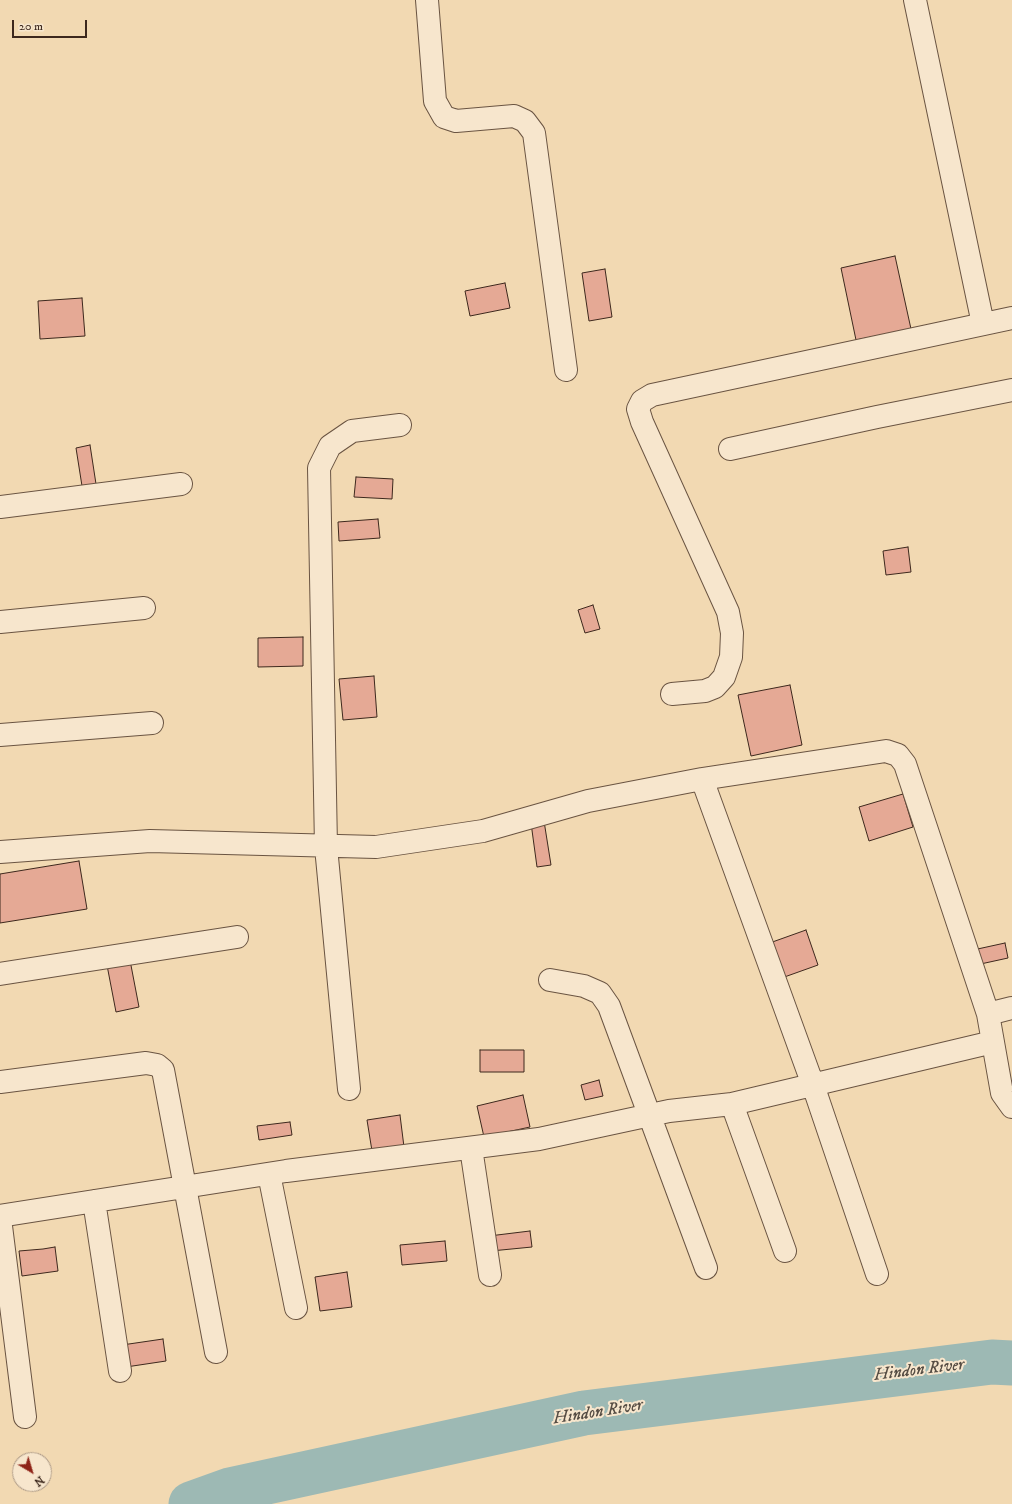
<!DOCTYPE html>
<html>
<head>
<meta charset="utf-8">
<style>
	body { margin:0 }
	#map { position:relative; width:1012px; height:1504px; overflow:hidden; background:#f2d9b2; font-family:"IM FELL DW Pica",serif }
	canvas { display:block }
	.north { position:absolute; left:12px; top:1452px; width:40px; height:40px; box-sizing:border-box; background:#f7e6cd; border:1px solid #ad9a87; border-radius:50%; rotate:142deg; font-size:11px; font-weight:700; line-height:16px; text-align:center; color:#3d281d }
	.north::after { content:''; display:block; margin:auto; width:14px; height:18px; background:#8f2418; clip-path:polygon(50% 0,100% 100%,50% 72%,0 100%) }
	.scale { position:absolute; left:12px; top:20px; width:75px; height:18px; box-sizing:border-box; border:2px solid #3d281d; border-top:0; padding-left:5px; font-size:12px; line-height:14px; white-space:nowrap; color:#3d281d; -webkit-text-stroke:3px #f7e6cd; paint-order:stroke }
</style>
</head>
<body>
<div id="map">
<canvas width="1012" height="1504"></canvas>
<div class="north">N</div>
<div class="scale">20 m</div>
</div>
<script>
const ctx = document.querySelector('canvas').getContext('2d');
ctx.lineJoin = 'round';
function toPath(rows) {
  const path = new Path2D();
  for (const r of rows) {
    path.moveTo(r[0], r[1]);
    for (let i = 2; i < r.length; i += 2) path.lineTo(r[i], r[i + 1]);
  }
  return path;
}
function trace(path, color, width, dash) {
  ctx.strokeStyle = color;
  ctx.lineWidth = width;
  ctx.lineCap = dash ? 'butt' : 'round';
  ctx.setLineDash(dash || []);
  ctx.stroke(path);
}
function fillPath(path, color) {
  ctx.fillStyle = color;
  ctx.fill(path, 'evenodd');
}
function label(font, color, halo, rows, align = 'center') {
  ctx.font = font + ' "IM FELL DW Pica",serif';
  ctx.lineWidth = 4;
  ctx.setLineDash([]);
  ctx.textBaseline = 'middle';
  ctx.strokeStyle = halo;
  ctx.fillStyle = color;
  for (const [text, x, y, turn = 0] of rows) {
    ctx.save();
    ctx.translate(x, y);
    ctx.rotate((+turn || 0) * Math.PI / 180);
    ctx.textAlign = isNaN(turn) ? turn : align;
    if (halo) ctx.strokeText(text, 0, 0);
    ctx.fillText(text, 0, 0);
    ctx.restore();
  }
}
const river = toPath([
	[191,1504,230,1490,584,1413,992,1362,1012,1363]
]);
const building = toPath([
	[895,256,911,329,856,340,841,268,895,256],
	[605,269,612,317,589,321,582,273,605,269],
	[505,283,510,308,470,316,465,291,505,283],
	[82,298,85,336,40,339,38,301,82,298],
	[90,445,96,484,82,486,76,448,90,445],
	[356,477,393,479,392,499,354,497,356,477],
	[378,519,380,538,339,541,338,522,378,519],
	[908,547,911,572,886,575,883,551,908,547],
	[593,605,600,629,585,633,578,610,593,605],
	[303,637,303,666,258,667,258,638,303,637],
	[374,676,377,717,343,720,339,679,374,676],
	[790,685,802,745,751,756,738,695,790,685],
	[903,794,913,827,869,841,859,807,903,794],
	[544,821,551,865,537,867,531,823,544,821],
	[79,861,87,909,0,923,0,874,79,861],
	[806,930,818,965,776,980,764,945,806,930],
	[1005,943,1008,958,976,965,973,950,1005,943],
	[129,955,139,1007,116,1012,106,960,129,955],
	[480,1050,524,1050,524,1072,480,1072,480,1050],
	[599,1080,603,1096,585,1100,581,1085,599,1080],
	[523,1095,530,1127,484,1137,477,1106,523,1095],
	[400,1115,404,1147,372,1151,367,1120,400,1115],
	[290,1122,292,1135,259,1140,257,1126,290,1122],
	[530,1231,532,1247,491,1251,489,1236,530,1231],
	[445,1241,447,1261,402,1265,400,1245,445,1241],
	[55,1247,58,1271,22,1276,19,1251,43,1249,55,1247],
	[347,1272,352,1307,320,1311,315,1277,347,1272],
	[163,1339,166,1361,126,1367,122,1345,163,1339]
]);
const street = toPath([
	[427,0,435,101,444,117,456,121,514,116,525,121,534,133,566,370],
	[915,0,983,324],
	[730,449,877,417,1012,390],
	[0,507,181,484],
	[0,622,144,608],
	[672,694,705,691,715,687,724,677,731,657,732,633,728,612,642,422,638,409,642,401,652,395,1012,318],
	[0,735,152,723],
	[702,779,813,1085,877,1274],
	[0,852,150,841,376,847,483,831,588,801,702,779,886,751,898,755,905,764,988,1014,1002,1093,1012,1107],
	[0,974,237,937],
	[550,980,584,986,600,993,609,1006,706,1268],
	[988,1014,1012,1008],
	[0,1082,146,1063,157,1065,163,1070,216,1352],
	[349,1089,326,847,319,468,330,446,352,431,400,425],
	[732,1104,785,1251],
	[471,1148,490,1275],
	[269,1174,296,1308],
	[94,1201,120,1371],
	[0,1216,286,1171,539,1139,669,1111,732,1104,993,1042],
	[0,1218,25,1417]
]);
const waterNames = [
	["Hindon River",919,1371,-7],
	["Hindon River",598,1413,-9]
];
trace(river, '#9db9b4', 45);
fillPath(building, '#e5a995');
trace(building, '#3d281d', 1);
trace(street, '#6a5442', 24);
trace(street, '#f7e6cd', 22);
label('italic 17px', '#554c43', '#f7e6cd', waterNames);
</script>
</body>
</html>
